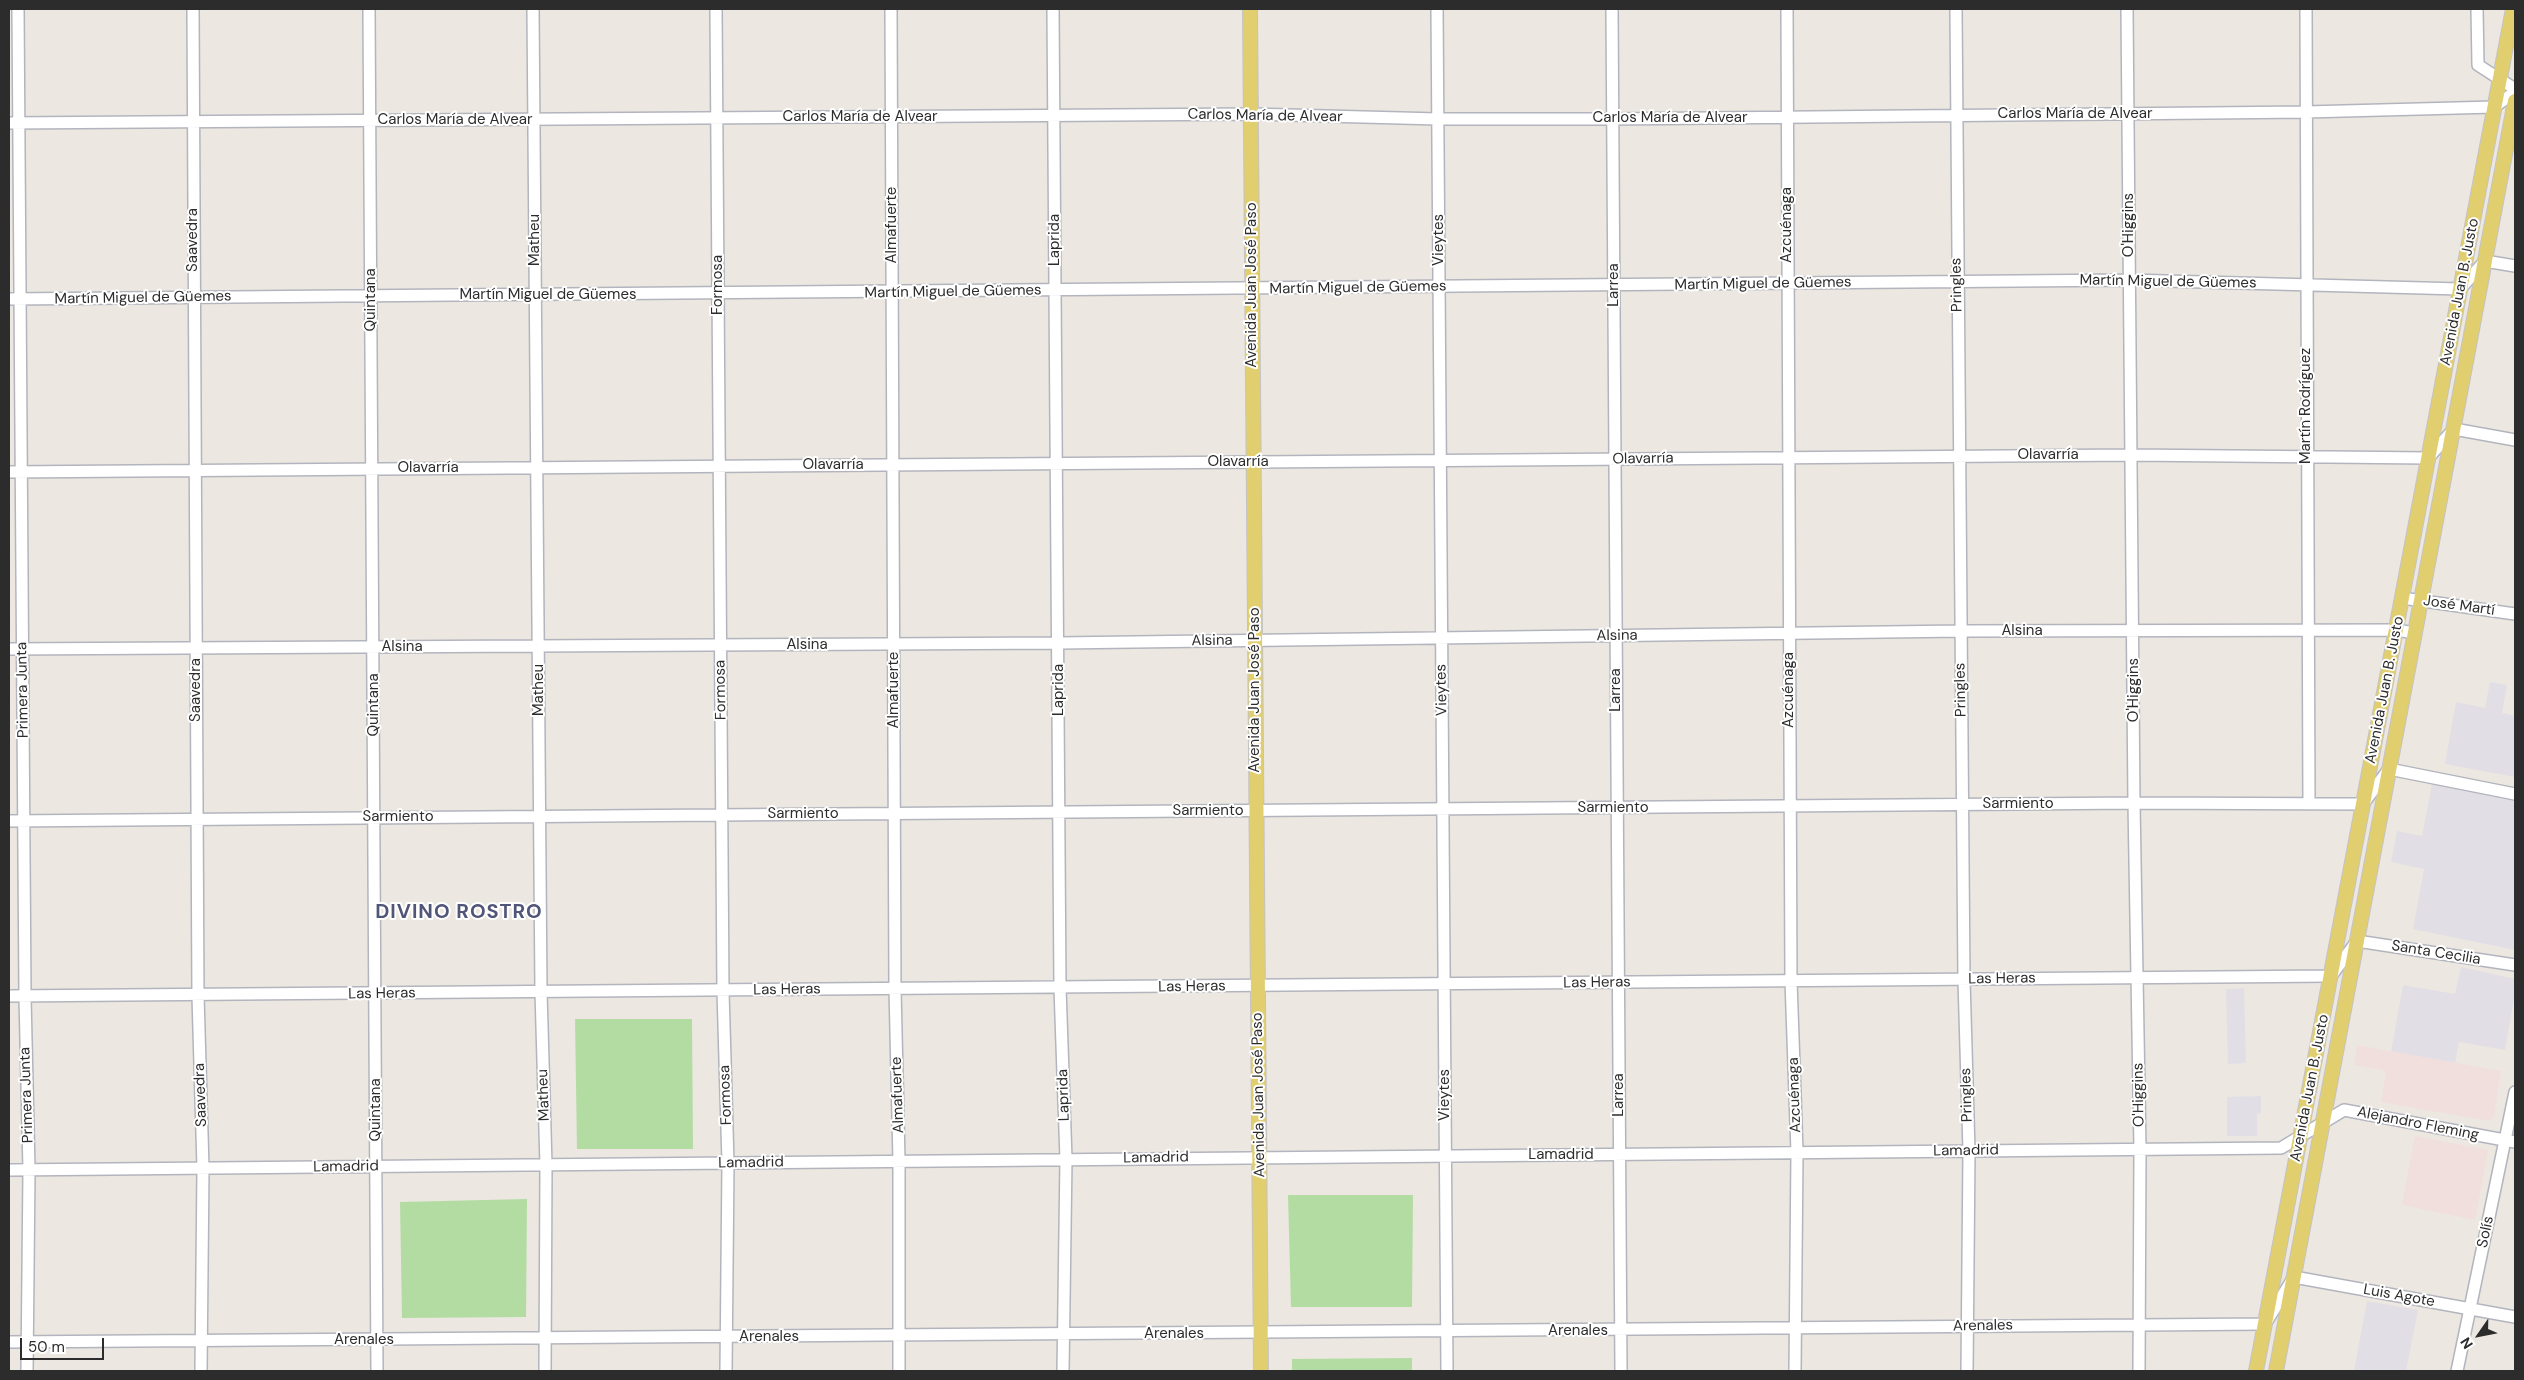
<!DOCTYPE html>
<html>
<head>
<meta charset="utf-8">
<style>
	body { margin:0 }
	#map { position:relative; width:2524px; height:1380px; overflow:hidden; background:#ece7e0; font-family:"DM Sans",sans-serif }
	canvas { display:block }
	.frame { position:absolute; inset:0; border:10px solid #2c2c2c; pointer-events:none }
	.north { position:absolute; left:2454px; top:1310px; width:50px; height:50px; -webkit-text-stroke:4px #fff; paint-order:stroke; rotate:237deg; font-size:14px; font-weight:700; line-height:20px; text-align:center; color:#2c2c2c }
	.north::after { content:''; display:block; margin:auto; width:18px; height:22px; background:#2c2c2c; clip-path:polygon(50% 0,100% 100%,50% 72%,0 100%) }
	.scale { position:absolute; left:20px; top:1338px; width:84px; height:22px; box-sizing:border-box; border:2px solid #2c2c2c; border-top:0; padding-left:6px; font-size:15px; line-height:18px; white-space:nowrap; color:#2c2c2c; -webkit-text-stroke:4px #fff; paint-order:stroke }
</style>
</head>
<body>
<div id="map">
<canvas width="2524" height="1380"></canvas>
<div class="frame"></div>
<div class="north">N</div>
<div class="scale">50 m</div>
</div>
<script>
const ctx = document.querySelector('canvas').getContext('2d');
ctx.lineJoin = 'round';
function fillPath(path, color) {
  ctx.fillStyle = color;
  ctx.fill(path, 'evenodd');
}
function toPath(rows) {
  const path = new Path2D();
  for (const r of rows) {
    path.moveTo(r[0], r[1]);
    for (let i = 2; i < r.length; i += 2) path.lineTo(r[i], r[i + 1]);
  }
  return path;
}
function trace(path, color, width, dash) {
  ctx.strokeStyle = color;
  ctx.lineWidth = width;
  ctx.lineCap = dash ? 'butt' : 'round';
  ctx.setLineDash(dash || []);
  ctx.stroke(path);
}
function label(font, color, halo, rows, align = 'center') {
  ctx.font = font + ' "DM Sans",sans-serif';
  ctx.lineWidth = 4;
  ctx.setLineDash([]);
  ctx.textBaseline = 'middle';
  ctx.strokeStyle = halo;
  ctx.fillStyle = color;
  for (const [text, x, y, turn = 0] of rows) {
    ctx.save();
    ctx.translate(x, y);
    ctx.rotate((+turn || 0) * Math.PI / 180);
    ctx.textAlign = isNaN(turn) ? turn : align;
    if (halo) ctx.strokeText(text, 0, 0);
    ctx.fillText(text, 0, 0);
    ctx.restore();
  }
}
const industrial = toPath([
	[2490,682,2507,685,2502,713,2515,716,2515,777,2445,764,2456,702,2485,708],
	[2432,784,2515,800,2515,950,2413,929,2424,869,2391,862,2397,831,2422,836],
	[2461,967,2515,979,2515,993,2505,1050,2459,1042,2455,1063,2391,1052,2403,985,2455,994],
	[2244,988,2246,1063,2228,1064,2226,989],
	[2261,1096,2261,1113,2257,1114,2257,1136,2227,1136,2227,1097],
	[2367,1301,2418,1310,2406,1371,2354,1371]
]);
const medical = toPath([
	[2357,1045,2501,1071,2494,1117,2489,1121,2381,1102,2386,1071,2354,1065],
	[2415,1136,2488,1150,2475,1220,2402,1205]
]);
const green = toPath([
	[575,1019,692,1019,693,1149,577,1149],
	[1288,1195,1413,1195,1412,1307,1291,1307],
	[527,1199,526,1317,402,1318,400,1202],
	[1412,1358,1412,1371,1292,1371,1292,1359]
]);
const minor = toPath([
	[18,9,25,997,29,1170,27,1371],
	[193,9,198,996,203,1168,201,1371],
	[369,9,377,1371],
	[533,9,541,992,546,1165,545,1371],
	[716,9,723,991,728,1163,726,1371],
	[891,9,895,989,899,1161,899,1371],
	[1053,9,1060,988,1066,1159,1063,1371],
	[1437,9,1447,1371],
	[1612,9,1621,1371],
	[1787,9,1791,981,1797,1152,1795,1371],
	[1956,9,1964,980,1969,1151,1967,1371],
	[2127,9,2134,803,2140,1149,2139,1371],
	[2306,9,2309,804],
	[2477,9,2478,65,2515,89],
	[9,123,1251,114,1438,119,1612,119,2306,112,2494,107,2515,92],
	[9,299,2129,280,2460,289,2485,261,2515,266],
	[9,472,2131,455,2428,458,2454,429,2515,440],
	[2402,598,2515,614],
	[9,649,1059,643,1961,631,2396,630,2415,633],
	[9,821,2134,803,2363,804,2389,769,2515,794],
	[9,996,2331,976,2357,941,2515,965],
	[9,1170,2281,1148,2344,1110,2515,1142],
	[9,1342,2265,1324,2294,1277,2515,1317],
	[2457,1371,2515,1092]
]);
const major = toPath([
	[1250,9,1261,1371],
	[2256,1371,2513,9],
	[2276,1371,2515,101]
]);
const streetNames = [
	["Carlos María de Alvear",2075,114],
	["Carlos María de Alvear",1265,116,1],
	["Carlos María de Alvear",860,117],
	["Carlos María de Alvear",1670,118],
	["Carlos María de Alvear",455,120],
	["Almafuerte",892,225,-90],
	["Azcuénaga",1787,225,-90],
	["O'Higgins",2129,225,-90],
	["Saavedra",193,240,-90],
	["Matheu",535,240,-90],
	["Laprida",1055,240,-90],
	["Vieytes",1439,240,-90],
	["Martín Miguel de Güemes",2168,282,1],
	["Martín Miguel de Güemes",1763,284,-1],
	["Formosa",718,285,-90],
	["Avenida Juan José Paso",1252,285,-90],
	["Larrea",1614,285,-90],
	["Pringles",1957,285,-91],
	["Martín Miguel de Güemes",1358,288,-1],
	["Martín Miguel de Güemes",953,292,-1],
	["Avenida Juan B. Justo",2460,292,-79],
	["Martín Miguel de Güemes",548,295],
	["Martín Miguel de Güemes",143,298,-1],
	["Quintana",371,300,-90],
	["Martín Rodríguez",2306,406,-90],
	["Olavarría",2048,455],
	["Olavarría",1643,459,-1],
	["Olavarría",1238,462],
	["Olavarría",833,465],
	["Olavarría",428,468],
	["José Martí",2459,606,8],
	["Alsina",2022,631],
	["Alsina",1617,636,-1],
	["Alsina",1212,641,-1],
	["Alsina",807,645],
	["Alsina",402,647],
	["Primera Junta",23,690,-91],
	["Saavedra",196,690,-90],
	["Matheu",539,690,-90],
	["Formosa",721,690,-91],
	["Almafuerte",894,690,-90],
	["Laprida",1059,690,-90],
	["Avenida Juan José Paso",1255,690,-90],
	["Vieytes",1442,690,-91],
	["Larrea",1616,690,-90],
	["Azcuénaga",1789,690,-90],
	["Pringles",1961,690,-91],
	["O'Higgins",2134,690,-90],
	["Avenida Juan B. Justo",2385,690,-79],
	["Quintana",374,705,-90],
	["Sarmiento",2018,804],
	["Sarmiento",1613,808],
	["Sarmiento",1208,811],
	["Sarmiento",803,814],
	["Sarmiento",398,817],
	["Santa Cecilia",2436,953,9],
	["Las Heras",2002,979,-1],
	["Las Heras",1597,983,-1],
	["Las Heras",1192,987,-1],
	["Las Heras",787,990,-1],
	["Las Heras",382,994,-1],
	["Avenida Juan B. Justo",2310,1088,-79],
	["Primera Junta",27,1095,-92],
	["Saavedra",201,1095,-92],
	["Matheu",544,1095,-92],
	["Formosa",726,1095,-92],
	["Almafuerte",898,1095,-92],
	["Laprida",1064,1095,-92],
	["Avenida Juan José Paso",1259,1095,-91],
	["Vieytes",1445,1095,-90],
	["Larrea",1619,1095,-90],
	["Azcuénaga",1795,1095,-92],
	["Pringles",1967,1095,-92],
	["O'Higgins",2139,1095,-91],
	["Quintana",376,1110,-90],
	["Alejandro Fleming",2418,1124,11],
	["Lamadrid",1966,1151,-1],
	["Lamadrid",1561,1155],
	["Lamadrid",1156,1158,-1],
	["Lamadrid",751,1163,-1],
	["Lamadrid",346,1167,-1],
	["Solís",2486,1232,-78],
	["Luis Agote",2399,1296,10],
	["Arenales",1983,1326,-1],
	["Arenales",1578,1331],
	["Arenales",1174,1334],
	["Arenales",769,1337],
	["Arenales",364,1340]
];
const districtNames = [
	["DIVINO ROSTRO",459,913]
];
fillPath(industrial, '#e1dfe5');
fillPath(medical, '#f1dfde');
fillPath(green, '#b3dca3');
trace(minor, '#b3b5be', 14);
trace(major, '#c4c4c4', 16);
trace(minor, '#fff', 11);
trace(major, '#e1ce6f', 14);
label('15px', '#2c2c2c', '#fff', streetNames);
ctx.letterSpacing = '1px';
label('bold 20px', '#515578', '#fff', districtNames);
ctx.letterSpacing = '0px';
</script>
</body>
</html>
